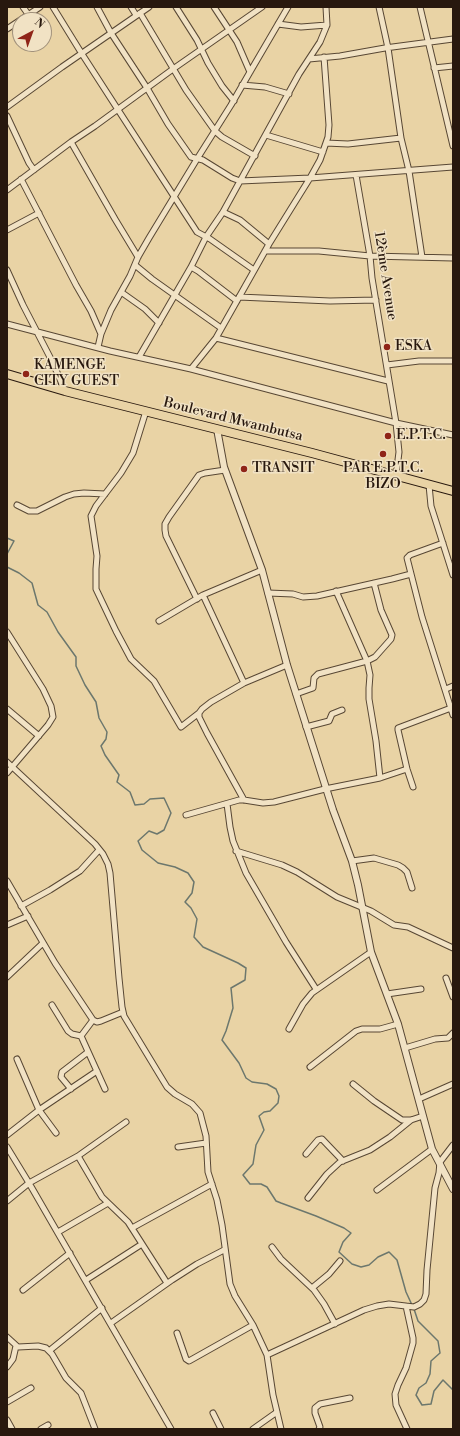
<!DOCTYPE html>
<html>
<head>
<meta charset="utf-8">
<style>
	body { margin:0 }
	#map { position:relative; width:460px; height:1436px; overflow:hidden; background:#e9d3a5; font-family:"Libre Bodoni",serif }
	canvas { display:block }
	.frame { position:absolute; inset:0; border:8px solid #28180e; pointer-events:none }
	.north { position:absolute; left:12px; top:12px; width:40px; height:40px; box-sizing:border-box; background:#f1e2c4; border:1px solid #a1917b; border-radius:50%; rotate:41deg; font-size:11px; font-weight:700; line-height:16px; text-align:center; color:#28180e }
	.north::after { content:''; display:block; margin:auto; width:14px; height:18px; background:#8f2418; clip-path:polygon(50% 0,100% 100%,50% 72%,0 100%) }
</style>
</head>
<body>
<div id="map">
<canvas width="460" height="1436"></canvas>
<div class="frame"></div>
<div class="north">N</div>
</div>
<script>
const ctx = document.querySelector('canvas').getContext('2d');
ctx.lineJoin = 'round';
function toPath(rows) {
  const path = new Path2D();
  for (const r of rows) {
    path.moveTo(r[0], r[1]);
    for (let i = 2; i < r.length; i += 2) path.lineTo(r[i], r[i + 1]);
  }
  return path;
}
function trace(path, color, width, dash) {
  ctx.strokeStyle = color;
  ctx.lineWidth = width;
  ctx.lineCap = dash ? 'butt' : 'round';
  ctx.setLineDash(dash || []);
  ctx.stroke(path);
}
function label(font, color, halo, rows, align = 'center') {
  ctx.font = font + ' "Libre Bodoni",serif';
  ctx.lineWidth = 3;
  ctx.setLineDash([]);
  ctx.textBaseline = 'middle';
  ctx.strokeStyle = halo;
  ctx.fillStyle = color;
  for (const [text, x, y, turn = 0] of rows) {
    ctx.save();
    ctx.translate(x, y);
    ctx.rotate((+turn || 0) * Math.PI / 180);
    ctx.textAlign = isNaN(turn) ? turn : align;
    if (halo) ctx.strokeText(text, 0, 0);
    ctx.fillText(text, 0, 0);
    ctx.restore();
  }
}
const stream = toPath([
	[7,538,14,541,7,554],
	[7,567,19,573,32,583,38,605,47,612,58,632,76,657,76,666,85,685,96,702,99,718,107,732,106,739,101,746,105,755,119,775,117,782,130,792,135,805,144,804,150,799,164,798,171,813,164,830,157,834,149,831,138,841,142,850,158,863,175,867,188,873,194,882,192,893,185,902,191,908,197,919,194,937,203,947,238,963,246,968,245,980,231,988,233,1008,226,1031,222,1040,239,1063,246,1078,252,1082,267,1084,276,1089,279,1096,278,1103,270,1111,264,1112,259,1116,264,1130,256,1145,253,1164,243,1175,250,1184,261,1184,267,1187,276,1201,281,1203,316,1216,344,1228,351,1233,343,1242,339,1252,352,1264,361,1267,369,1265,378,1257,389,1252,397,1260,406,1292,412,1305],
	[414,1309,418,1321,438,1341,440,1353,431,1361,430,1374,426,1383,419,1388,416,1395,422,1405,431,1404,434,1391,443,1380,453,1390]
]);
const minor = toPath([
	[23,7,28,14],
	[53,7,82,54,197,232,210,239,254,270],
	[97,7,111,33,147,88,168,124,191,157,203,160,232,178,240,181,310,178,453,167],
	[131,7,136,15],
	[176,7,197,40,208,63,222,86,234,101],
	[214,7,237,42,250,72],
	[379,7,388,48,401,138,409,171,422,257],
	[420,7,453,146],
	[140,13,186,90,215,131,222,137,255,156],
	[278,24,301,27,327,25],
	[7,29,40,7],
	[309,59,340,56,385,48,453,39],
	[434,68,453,66],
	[242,85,265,87,289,94],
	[7,107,62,67,149,7],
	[7,116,29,163,34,170],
	[266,135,323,152],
	[71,142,115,219,138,257],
	[326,143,348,144,401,138],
	[356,175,370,256,372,278,396,423,399,452,396,476],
	[21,179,76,285,91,311,101,334,98,347],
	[7,190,71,142,95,126,173,69,262,7],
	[223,212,240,220,269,244],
	[7,230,39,213],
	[265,251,319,251,370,256,453,258],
	[135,265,152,279,221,328],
	[191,267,198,271,237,301],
	[7,270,23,305,53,363,65,391],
	[121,292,145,309,159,323],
	[239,297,330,301,376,300],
	[7,324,110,351,191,369,396,423,453,435],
	[101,334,111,310,130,276,138,257,149,238,197,159,231,105,250,72,288,7],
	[216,338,388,381],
	[139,357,191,267,206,237,223,212,299,74,320,42,327,25,326,7],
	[387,365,419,361,453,361],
	[191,369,216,338,269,244,310,178,320,160,328,137,329,125,324,57],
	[146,411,133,453,121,473,96,506,91,516,97,556,96,569,96,589,116,631,131,659,154,681,181,727,199,713],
	[429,485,431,506,453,575],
	[17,505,29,511,37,511,65,497,74,494,84,493,105,494],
	[443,543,410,555,407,558,422,617,453,715],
	[336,591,367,661,370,675,369,688,369,699,376,741,380,778],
	[268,593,293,594,303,597,317,596,392,579,411,574],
	[203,595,244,683],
	[197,599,166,536,165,530,165,524,169,517,199,475,205,473,225,470],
	[159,621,203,595,262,570],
	[7,632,43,689,51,706,53,717,48,725,7,773],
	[446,689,453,686],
	[296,694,313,688,314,678,318,674,367,661,375,657,391,639,392,635,381,610,374,583],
	[7,709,39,736],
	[306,727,329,721,332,714,342,710],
	[7,762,95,844,103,854,108,864,110,873,119,978,122,1007,124,1016,167,1087,175,1094,192,1104,200,1113,206,1136,208,1172,217,1200,222,1225,230,1284,235,1296,253,1325,267,1355,273,1395,281,1429],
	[413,787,407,769,398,730,398,728,451,708],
	[244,800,207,733,199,717,199,713,202,709,211,702,244,683,287,665],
	[227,804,230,827,233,841,246,873,286,942,316,989],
	[186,815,239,800,244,800,263,803,274,802,325,789,380,778,407,769],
	[236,851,282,865,297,872,337,897,371,911,394,925,408,927,453,948],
	[352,861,374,858,398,865,403,868,407,872,412,888],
	[7,881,55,963,93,1020,97,1022,101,1021,123,1012],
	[21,906,50,890,80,871,99,850],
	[7,925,28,916],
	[7,977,43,943],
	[446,978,453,997],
	[387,994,421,989],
	[52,1005,68,1031,72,1034,81,1036],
	[93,1020,81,1036,105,1089],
	[289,1029,303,1004,312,993,371,952],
	[405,1048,435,1039,448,1038,453,1033],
	[17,1059,39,1110,56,1133],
	[310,1067,356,1031,362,1029,380,1029,398,1024],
	[353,1084,374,1101,402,1120,411,1120,423,1116],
	[71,1089,61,1077,62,1072,88,1052],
	[419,1099,453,1084],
	[7,1135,39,1110,97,1071],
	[7,1147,29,1183,171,1429],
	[178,1147,206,1143],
	[306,1154,318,1140,322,1139,343,1161],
	[78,1156,126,1122],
	[377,1190,432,1149],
	[308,1198,327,1174,340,1162,370,1150,390,1137,411,1120],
	[7,1201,29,1183,78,1156,102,1197,128,1222,167,1283],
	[132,1228,212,1184],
	[58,1232,108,1203],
	[272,1247,281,1259,314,1290,324,1304,335,1324],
	[86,1280,142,1244],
	[312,1288,329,1274,340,1261],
	[23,1290,70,1253],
	[406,1306,413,1338,413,1343,406,1368,398,1385,395,1394,396,1405,407,1429],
	[111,1323,172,1280,197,1264,224,1250],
	[177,1333,186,1359,189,1361,253,1325],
	[7,1337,18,1347,38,1346,46,1348,52,1354,66,1378,81,1393,95,1429],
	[49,1351,102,1308],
	[267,1355,364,1310,377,1306,389,1304,414,1307,420,1304,424,1300,426,1294,427,1270,435,1188,439,1173,440,1162,453,1145],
	[7,1367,13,1359,16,1346],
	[7,1402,31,1388],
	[213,1413,221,1429],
	[7,1420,12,1429],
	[41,1429,48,1425],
	[253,1429,277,1412],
	[319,1429,320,1427,315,1413,315,1408,320,1404,350,1398]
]);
const tertiary = toPath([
	[217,429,224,467,262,570,287,665,333,810,352,861,358,885,371,952,398,1024,432,1149,453,1189]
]);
const trunk = toPath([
	[7,374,65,391,312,453,453,491]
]);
const markers = [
	[387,347,4,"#8f2418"],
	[26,374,4,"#8f2418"],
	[388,436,4,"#8f2418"],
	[383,454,4,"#8f2418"],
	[244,469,4,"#8f2418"]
];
const streetNames = [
	["12ème Avenue",385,276,81],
	["Boulevard Mwambutsa",233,420,14]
];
const poiNames = [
	["ESKA",395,347],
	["KAMENGE",34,366],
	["CITY GUEST",34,382],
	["E.P.T.C.",396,436],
	["TRANSIT",252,469],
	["PAR E.P.T.C.",383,469,"center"],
	["BIZO",383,485,"center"]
];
trace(stream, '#6c776d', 1.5);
trace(minor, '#584734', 7);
trace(tertiary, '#584734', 8);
trace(trunk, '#28180e', 10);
trace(minor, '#f1e2c4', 5);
trace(tertiary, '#f1e2c4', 6);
trace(trunk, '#e9d3a5', 8);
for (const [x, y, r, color] of markers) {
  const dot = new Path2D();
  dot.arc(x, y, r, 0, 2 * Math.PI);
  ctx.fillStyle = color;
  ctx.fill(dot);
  trace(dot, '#f1e2c4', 1.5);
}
label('14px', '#28180e', '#f1e2c4', streetNames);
label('14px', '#28180e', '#f1e2c4', poiNames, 'left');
</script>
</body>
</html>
